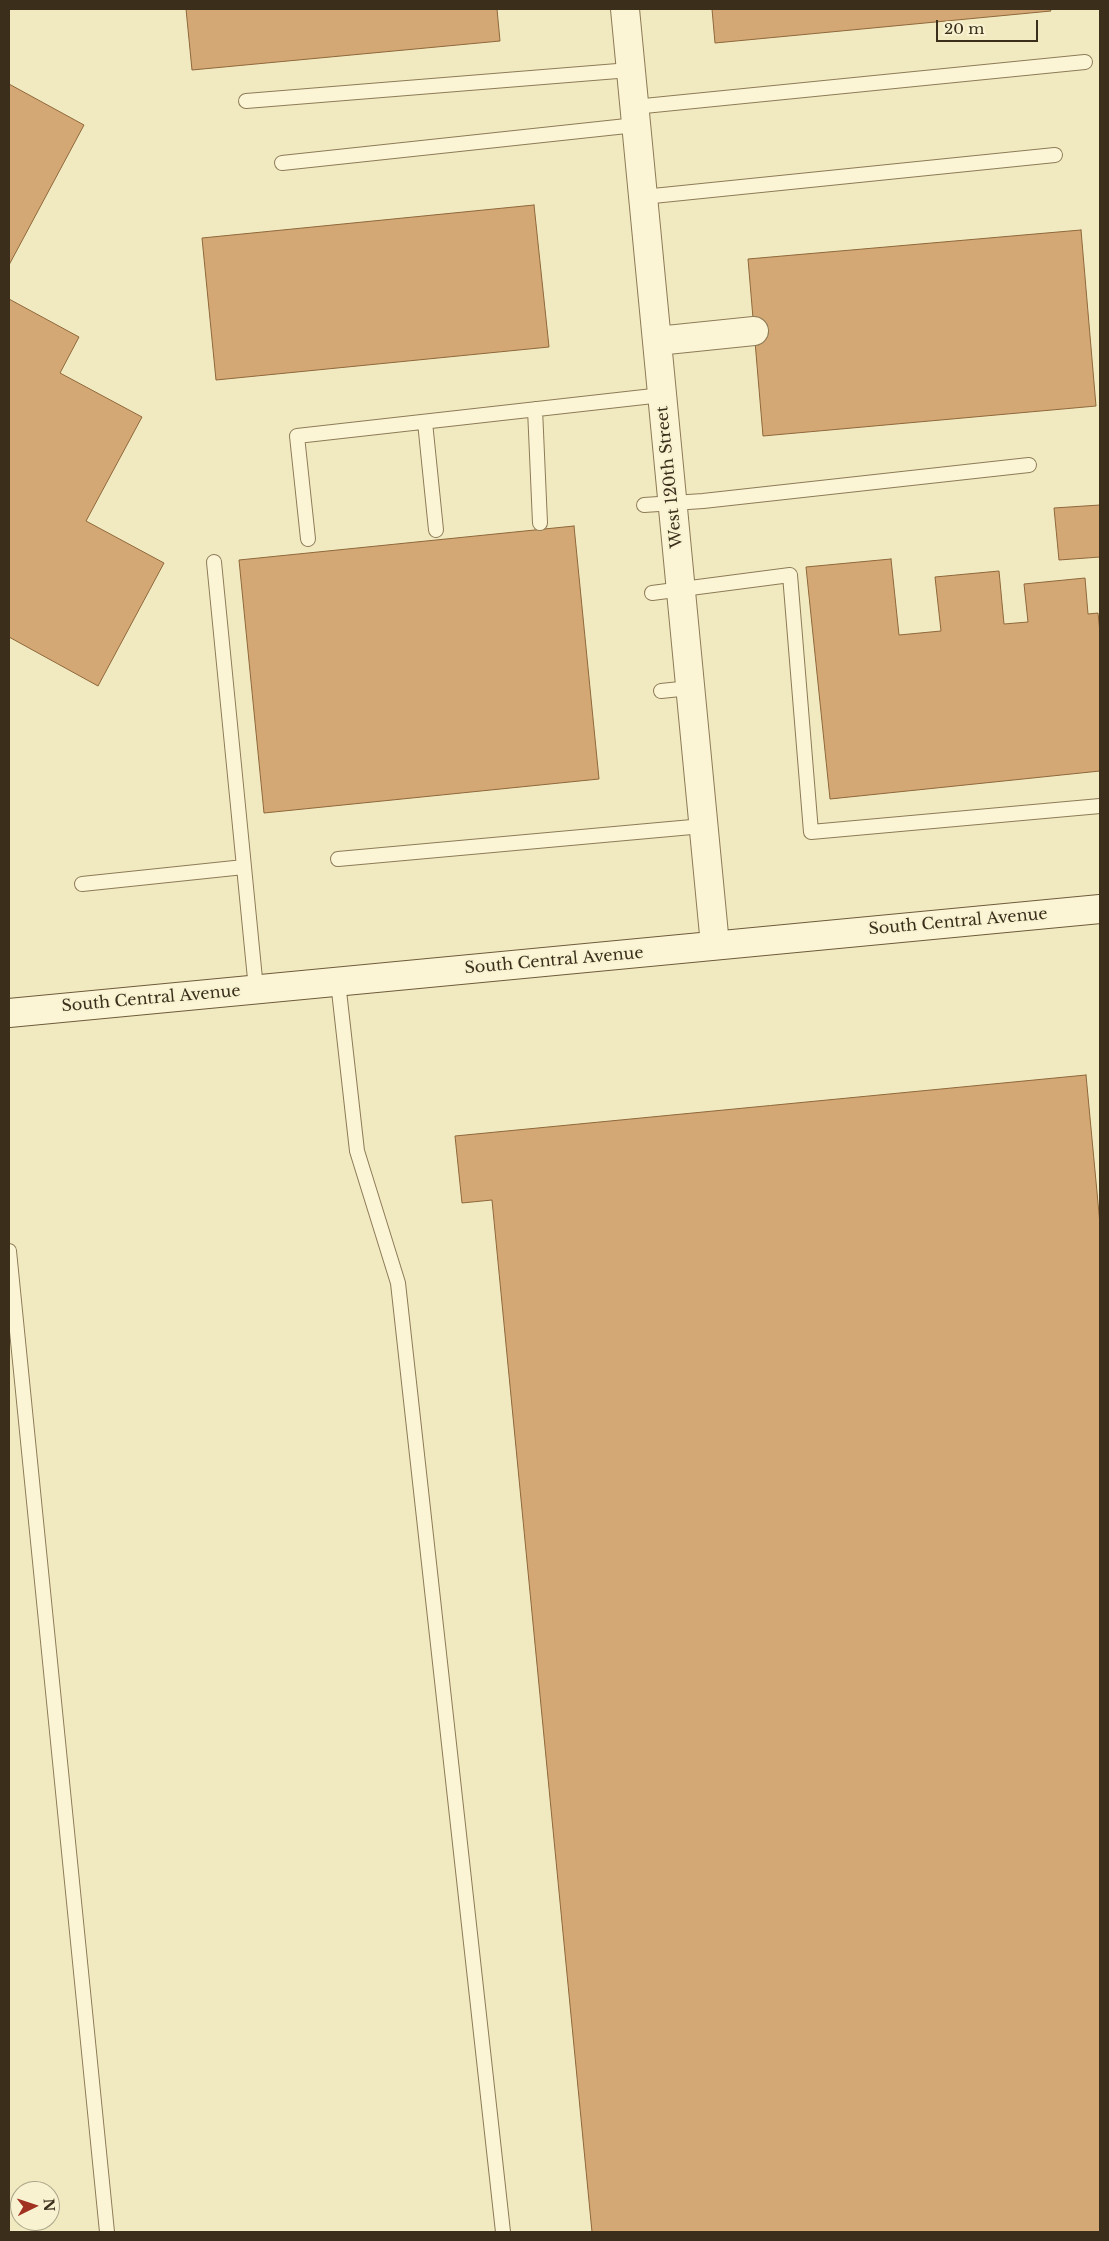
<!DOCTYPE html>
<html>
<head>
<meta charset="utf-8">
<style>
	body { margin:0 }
	#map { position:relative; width:1109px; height:2241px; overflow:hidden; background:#f1eac1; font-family:"Libre Baskerville",serif }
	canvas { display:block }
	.frame { position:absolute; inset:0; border:10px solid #3b2f1c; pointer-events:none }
	.north { position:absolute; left:10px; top:2181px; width:50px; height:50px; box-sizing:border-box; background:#f8f2d1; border:1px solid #aca489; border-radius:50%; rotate:86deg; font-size:14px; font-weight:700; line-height:20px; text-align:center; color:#3b2f1c }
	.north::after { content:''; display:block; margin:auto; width:18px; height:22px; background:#a13222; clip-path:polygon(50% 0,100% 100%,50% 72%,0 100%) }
	.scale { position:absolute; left:936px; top:20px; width:102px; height:22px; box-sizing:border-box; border:2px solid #3b2f1c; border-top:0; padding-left:6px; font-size:15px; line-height:18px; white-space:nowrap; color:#3b2f1c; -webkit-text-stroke:4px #f8f2d1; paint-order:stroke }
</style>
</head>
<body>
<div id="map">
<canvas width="1109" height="2241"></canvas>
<div class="frame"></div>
<div class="north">N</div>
<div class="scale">20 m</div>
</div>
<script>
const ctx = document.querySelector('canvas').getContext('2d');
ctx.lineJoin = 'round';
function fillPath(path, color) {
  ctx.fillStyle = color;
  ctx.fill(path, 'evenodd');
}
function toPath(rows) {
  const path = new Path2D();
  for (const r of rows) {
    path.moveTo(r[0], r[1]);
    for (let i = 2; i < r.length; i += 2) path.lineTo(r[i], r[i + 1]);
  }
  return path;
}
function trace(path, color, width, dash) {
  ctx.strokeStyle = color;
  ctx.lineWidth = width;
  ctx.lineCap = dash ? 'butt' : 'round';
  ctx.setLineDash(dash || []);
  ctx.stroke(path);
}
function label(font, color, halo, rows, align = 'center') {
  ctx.font = font + ' "Libre Baskerville",serif';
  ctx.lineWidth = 4;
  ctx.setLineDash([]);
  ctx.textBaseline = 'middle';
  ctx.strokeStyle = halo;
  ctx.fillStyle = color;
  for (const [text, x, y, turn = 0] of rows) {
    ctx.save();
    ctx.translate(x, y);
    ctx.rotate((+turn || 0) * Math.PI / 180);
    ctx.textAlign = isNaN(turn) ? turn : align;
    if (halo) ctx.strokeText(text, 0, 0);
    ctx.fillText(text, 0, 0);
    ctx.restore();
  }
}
const building = toPath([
	[186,9,497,9,500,41,192,70,186,9],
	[712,9,1050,9,1051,11,715,43,712,9],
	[9,84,84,125,9,265,9,84],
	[534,205,549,347,216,380,202,238,534,205],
	[1081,230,1096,406,763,436,748,259,1081,230],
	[9,299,79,337,60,373,142,417,86,521,164,563,98,686,9,637,9,299],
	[1100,505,1100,557,1059,560,1054,508,1100,505],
	[574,526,599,779,264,813,239,560,574,526],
	[891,559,899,635,941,631,935,577,999,571,1004,624,1028,622,1024,584,1085,578,1088,614,1098,613,1100,632,1100,771,830,799,806,567,891,559],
	[1086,1075,1100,1224,1100,2232,592,2232,492,1200,462,1203,455,1136,1086,1075]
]);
const lane = toPath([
	[246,101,630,70],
	[634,107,1085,62],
	[282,163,636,125],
	[643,197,1055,155],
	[535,409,540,523],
	[425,422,436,530],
	[644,505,703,501,1029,465],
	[308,539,297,436,662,395],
	[214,562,256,989],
	[652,593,790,575,811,832,1100,806],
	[661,691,690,688],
	[338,859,703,826],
	[82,884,244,867],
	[338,982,357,1151,398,1283,503,2232],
	[9,1251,107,2232]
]);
const street = toPath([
	[625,9,715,945],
	[657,341,754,331]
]);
const secondary = toPath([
	[9,1013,1100,909]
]);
const streetNames = [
	["West 120th Street",670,477,-96],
	["South Central Avenue",958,922,-5],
	["South Central Avenue",554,961,-5],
	["South Central Avenue",151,999,-5]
];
fillPath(building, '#d3a874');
trace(building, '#8e673b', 1);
trace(lane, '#8d7b57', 16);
trace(street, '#8d7b57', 30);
trace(secondary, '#6e5b3a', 30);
trace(lane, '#fbf5d5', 14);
trace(street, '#fbf5d5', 28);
trace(secondary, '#fbf5d5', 28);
label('16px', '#3b2f1c', '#f8f2d1', streetNames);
</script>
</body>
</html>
